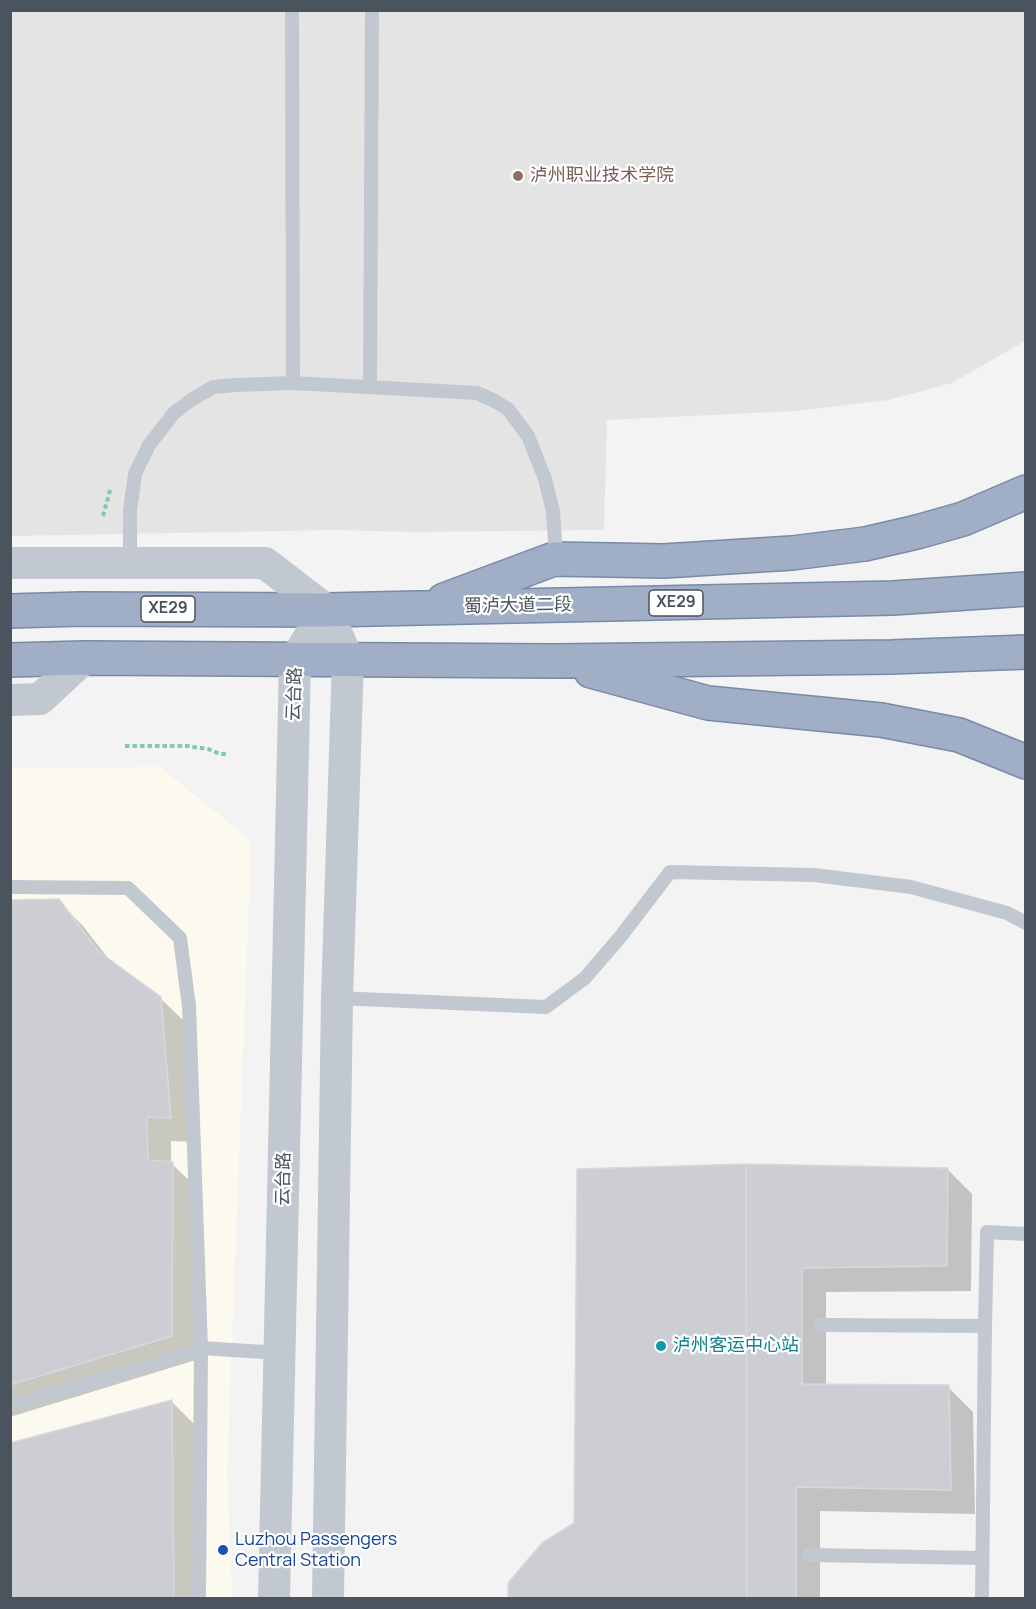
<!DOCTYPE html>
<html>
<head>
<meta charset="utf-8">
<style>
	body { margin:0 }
	#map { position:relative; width:1036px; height:1609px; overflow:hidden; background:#f4f3f3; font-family:Manrope,sans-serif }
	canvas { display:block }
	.frame { position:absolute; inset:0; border:12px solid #4b535f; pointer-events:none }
</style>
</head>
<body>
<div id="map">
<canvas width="1036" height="1609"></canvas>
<div class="frame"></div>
</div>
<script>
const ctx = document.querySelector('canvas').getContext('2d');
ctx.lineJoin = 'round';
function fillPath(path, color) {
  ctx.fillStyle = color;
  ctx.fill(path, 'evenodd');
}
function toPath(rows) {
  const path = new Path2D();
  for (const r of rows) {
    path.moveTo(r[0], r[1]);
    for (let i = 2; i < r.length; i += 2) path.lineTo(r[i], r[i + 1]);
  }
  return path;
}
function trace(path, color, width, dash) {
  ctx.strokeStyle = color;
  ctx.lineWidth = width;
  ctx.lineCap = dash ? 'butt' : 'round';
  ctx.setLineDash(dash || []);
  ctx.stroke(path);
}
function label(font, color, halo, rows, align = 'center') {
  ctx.font = font + ' Manrope,"Noto Sans SC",sans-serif';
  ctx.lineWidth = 4.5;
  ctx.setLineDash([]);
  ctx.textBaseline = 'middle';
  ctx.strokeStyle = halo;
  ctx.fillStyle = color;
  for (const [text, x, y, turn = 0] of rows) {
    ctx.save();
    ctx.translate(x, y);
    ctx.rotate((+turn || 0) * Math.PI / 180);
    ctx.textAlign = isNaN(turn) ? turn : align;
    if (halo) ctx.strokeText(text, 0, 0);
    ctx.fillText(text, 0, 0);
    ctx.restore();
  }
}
const commercial = toPath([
	[160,767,251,841,227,1472,232,1598,11,1598,10,768]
]);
const education = toPath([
	[10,11,1025,11,1025,341,952,383,888,400,796,411,607,420,604,530,411,532,336,530,11,536]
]);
const shadow = toPath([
	[10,901,58,901,83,926,111,962,160,998,186,1023,194,1142,171,1141,171,1163,197,1188,196,1360,10,1417],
	[947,1169,972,1194,971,1291,826,1292,826,1386,948,1387,973,1412,975,1514,820,1511,820,1598,510,1598,510,1583,576,1524,579,1171],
	[172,1402,196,1426,198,1598,10,1598,10,1445]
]);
const building = toPath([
	[59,899,98,951,161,997,171,1118,147,1117,148,1160,173,1162,172,1336,10,1385,10,900,59,899],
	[746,1164,747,1598,508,1598,508,1583,542,1543,574,1523,577,1169,746,1164],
	[746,1164,948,1168,947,1266,802,1268,802,1384,949,1385,951,1490,796,1487,796,1598,747,1598,746,1164],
	[172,1400,174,1598,10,1598,10,1443,172,1400]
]);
const path = toPath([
	[103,516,111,487],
	[125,746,187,746,208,749,220,754,228,754]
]);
const service = toPath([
	[292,10,293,383],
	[370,387,372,10],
	[130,562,130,510,135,474,149,445,174,413,191,400,213,387,236,385,293,383,477,393,493,400,508,409,528,436,545,479,553,511,555,541,554,559],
	[10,887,128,888,180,938,189,1006,201,1348,199,1598],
	[337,998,546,1007,585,978,621,936,670,872,814,875,911,887,1007,913,1026,923],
	[820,1325,985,1326],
	[10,1406,156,1364,201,1348,280,1353],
	[809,1555,982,1558],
	[982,1598,985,1326,987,1232,1026,1234]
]);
const tertiary = toPath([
	[10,563,265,563,326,610,348,659,337,998,328,1598],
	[10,700,40,699,84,658],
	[274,1598,295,660,326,610]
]);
const trunk = toPath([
	[444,600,554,559,664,561,792,553,865,544,917,532,963,519,1026,492],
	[10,611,81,609,326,610,893,598,1026,589],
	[10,660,84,658,554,661,891,657,1026,652],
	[591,671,708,703,881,720,959,735,1026,762]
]);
const markers = [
	[518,176,6,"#8d6e63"],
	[661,1346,6,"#0f9aa8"],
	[223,1550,6,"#1a4fb4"]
];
const shields = [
	[676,603,54],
	[168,609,54]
];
const shieldNames = [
	["XE29",676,603],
	["XE29",168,609]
];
const educationNames = [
	["泸州职业技术学院",530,176]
];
const streetNames = [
	["蜀泸大道二段",518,606,-1],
	["云台路",295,694,-88],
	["云台路",284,1179,-89]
];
const cultureNames = [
	["泸州客运中心站",673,1346]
];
const transitNames = [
	["Luzhou Passengers",235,1540],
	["Central Station",235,1561]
];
fillPath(commercial, '#fcfaef');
fillPath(education, '#e5e4e4');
fillPath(shadow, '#0003');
fillPath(building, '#cdced4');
trace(building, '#d7d8dd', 1.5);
trace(trunk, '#7889aa', 36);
trace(path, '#7ecbb0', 4, [4.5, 3]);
trace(service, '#c1c8d0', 14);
trace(tertiary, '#c1c8d0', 32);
trace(trunk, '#a0aec6', 33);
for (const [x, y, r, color] of markers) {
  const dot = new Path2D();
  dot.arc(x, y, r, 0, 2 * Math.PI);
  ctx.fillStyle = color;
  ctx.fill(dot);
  trace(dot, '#fff', 2);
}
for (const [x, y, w] of shields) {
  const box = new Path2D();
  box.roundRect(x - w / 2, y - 13, w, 26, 4.5);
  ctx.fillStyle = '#fff';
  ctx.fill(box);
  trace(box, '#4b535f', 1.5);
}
label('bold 16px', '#4b535f', null, shieldNames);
label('18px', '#785e54', '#fff', educationNames, 'left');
label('18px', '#4b535f', '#fff', streetNames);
label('18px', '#0d838f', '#fff', cultureNames, 'left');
label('18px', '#164399', '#fff', transitNames, 'left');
</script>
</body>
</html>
